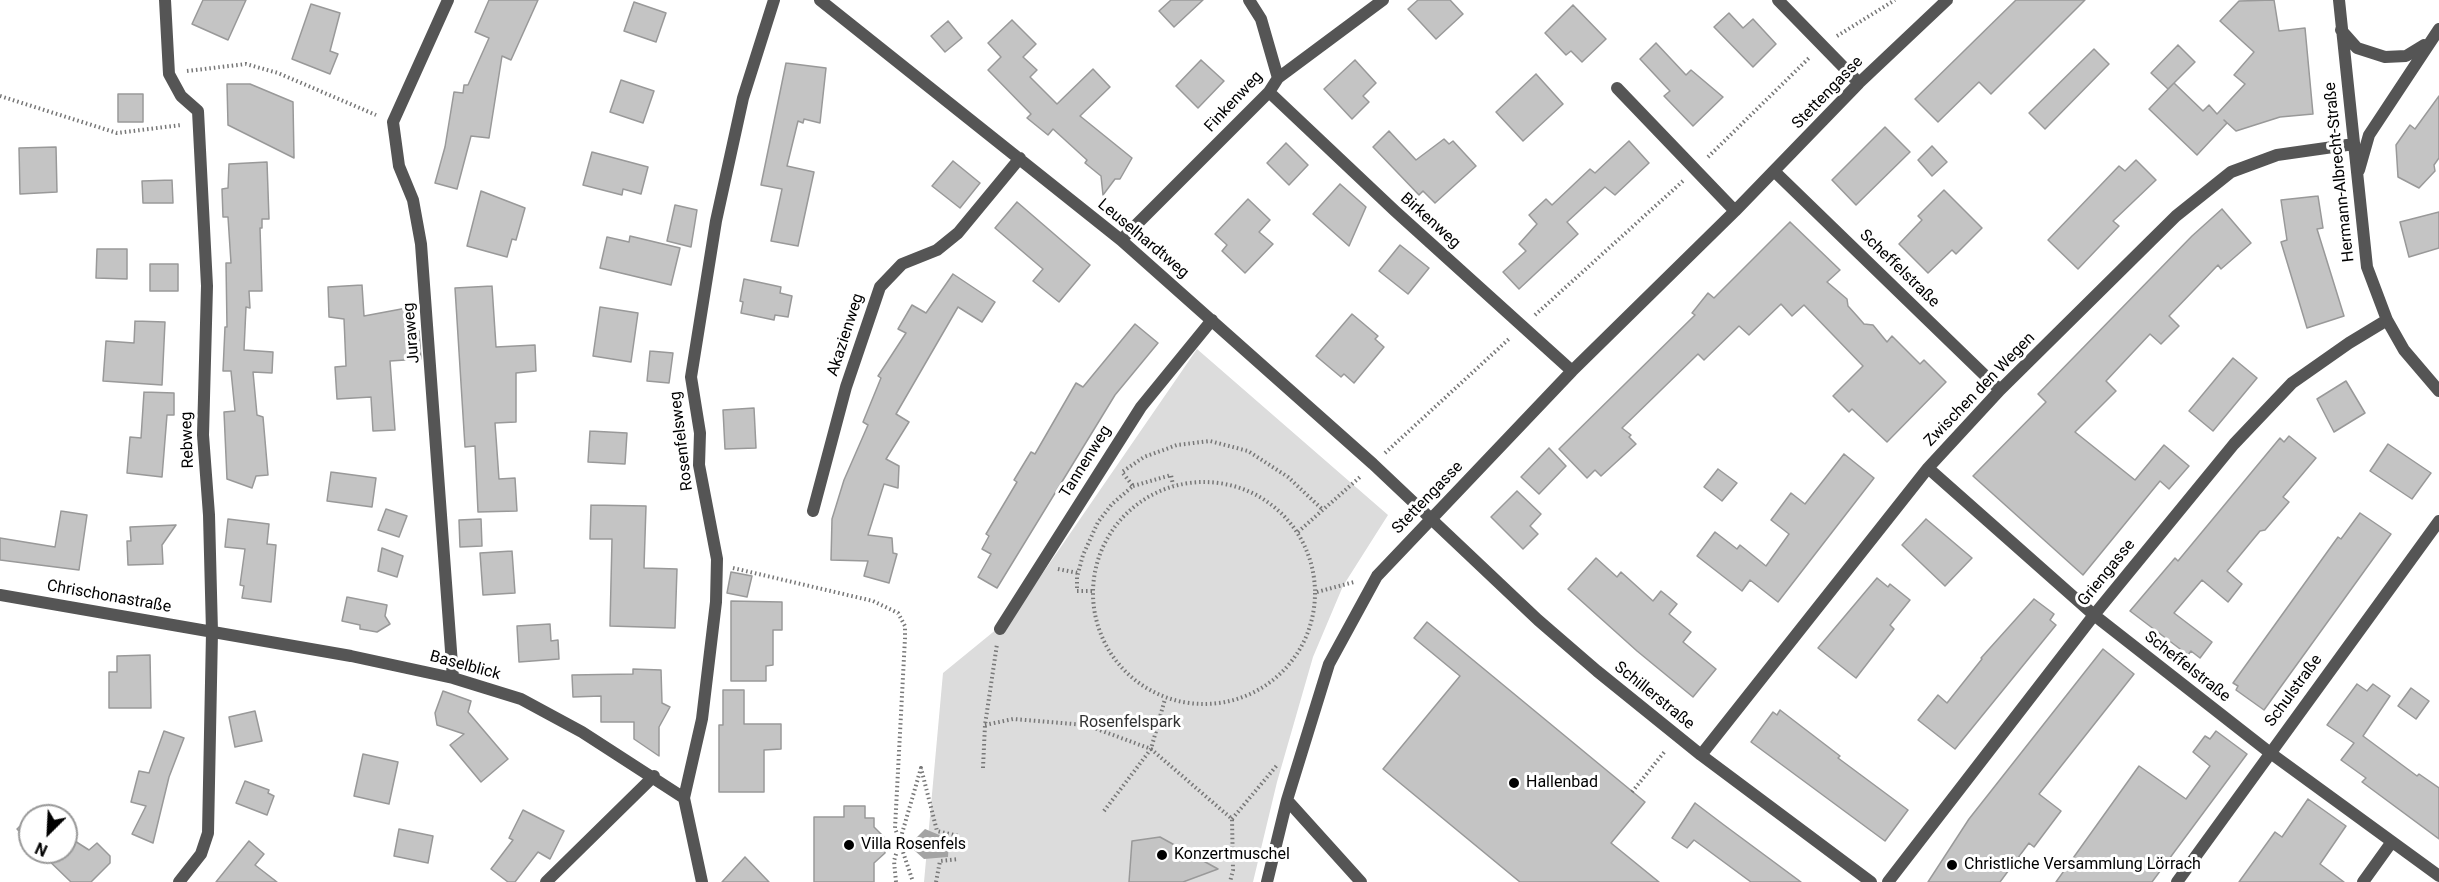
<!DOCTYPE html>
<html>
<head>
<meta charset="utf-8">
<style>
	body { margin:0 }
	#map { position:relative; width:2439px; height:882px; overflow:hidden; background:#fff; font-family:Roboto,sans-serif }
	canvas { display:block }
	.north { position:absolute; left:18px; top:804px; width:60px; height:60px; box-sizing:border-box; background:#fff; border:2px solid #999; border-radius:50%; rotate:204deg; font-size:16px; font-weight:700; line-height:24px; text-align:center; color:#000 }
	.north::after { content:''; display:block; margin:auto; width:21px; height:27px; background:#000; clip-path:polygon(50% 0,100% 100%,50% 72%,0 100%) }
</style>
</head>
<body>
<div id="map">
<canvas width="2439" height="882"></canvas>
<div class="north">N</div>
</div>
<script>
const ctx = document.querySelector('canvas').getContext('2d');
ctx.lineJoin = 'round';
function fillPath(path, color) {
  ctx.fillStyle = color;
  ctx.fill(path, 'evenodd');
}
function toPath(rows) {
  const path = new Path2D();
  for (const r of rows) {
    if (r.length === 3) {
      path.moveTo(r[0] + r[2], r[1]);
      path.arc(r[0], r[1], r[2], 0, 2 * Math.PI);
      continue;
    }
    path.moveTo(r[0], r[1]);
    for (let i = 2; i < r.length; i += 2) path.lineTo(r[i], r[i + 1]);
  }
  return path;
}
function trace(path, color, width, dash) {
  ctx.strokeStyle = color;
  ctx.lineWidth = width;
  ctx.lineCap = dash ? 'butt' : 'round';
  ctx.setLineDash(dash || []);
  ctx.stroke(path);
}
function label(font, color, halo, rows, align = 'center') {
  ctx.font = font + ' Roboto,sans-serif';
  ctx.lineWidth = 6;
  ctx.setLineDash([]);
  ctx.textBaseline = 'middle';
  ctx.strokeStyle = halo;
  ctx.fillStyle = color;
  for (const [text, x, y, turn = 0] of rows) {
    ctx.save();
    ctx.translate(x, y);
    ctx.rotate((+turn || 0) * Math.PI / 180);
    ctx.textAlign = isNaN(turn) ? turn : align;
    if (halo) ctx.strokeText(text, 0, 0);
    ctx.fillText(text, 0, 0);
    ctx.restore();
  }
}
const green = toPath([
	[1197,349,1388,515,1343,586,1313,657,1277,782,1253,882,924,882,943,673,1014,615]
]);
const water = toPath([
	[925,829,949,839,948,857,924,859,915,851,905,851,905,838,915,839]
]);
const building = toPath([
	[203,0,246,0,228,40,192,24,203,0],
	[489,0,538,0,511,60,502,56,489,138,471,136,457,189,435,183,445,147,454,92,463,93,464,85,468,85,489,38,475,32,489,0],
	[1171,0,1203,0,1174,27,1159,11,1171,0],
	[1418,0,1450,0,1463,14,1436,39,1408,9,1418,0],
	[2016,0,2085,0,1991,94,1979,82,1938,122,1915,99,2016,0],
	[2274,0,2279,31,2305,28,2313,114,2280,117,2236,131,2224,120,2227,123,2197,155,2149,109,2174,83,2203,111,2209,105,2217,114,2245,84,2234,75,2254,52,2220,21,2239,1,2274,0],
	[634,2,666,13,656,42,624,31,634,2],
	[311,4,340,13,330,51,338,54,330,74,292,59,311,4],
	[1573,5,1606,39,1582,62,1571,51,1566,55,1545,33,1573,5],
	[1729,13,1743,28,1753,19,1776,44,1753,67,1714,27,1729,13],
	[1012,20,1036,44,1023,57,1037,70,1030,77,1057,104,1093,69,1110,87,1080,116,1132,158,1120,179,1115,179,1103,195,1101,176,1085,163,1087,160,1053,129,1048,135,1027,118,1031,114,988,70,1001,57,988,43,1012,20],
	[948,21,962,38,945,52,931,36,948,21],
	[1656,43,1686,75,1691,70,1723,97,1693,126,1664,96,1670,91,1640,59,1656,43],
	[2178,45,2195,62,2168,89,2151,73,2178,45],
	[2094,49,2109,64,2045,129,2029,113,2094,49],
	[1201,60,1224,81,1198,108,1176,86,1201,60],
	[1355,60,1376,83,1363,96,1369,102,1352,119,1324,89,1355,60],
	[786,63,826,68,820,123,804,119,803,123,798,121,787,166,814,172,798,246,771,241,782,189,761,185,786,63],
	[1536,74,1563,104,1523,141,1496,112,1536,74],
	[621,80,654,91,643,123,610,112,621,80],
	[227,84,250,84,293,102,294,158,228,125,227,84],
	[118,94,143,94,143,122,118,122,118,94],
	[2439,96,2439,158,2434,165,2435,171,2419,188,2398,177,2396,145,2410,125,2415,129,2439,96],
	[1885,127,1910,152,1856,205,1832,180,1885,127],
	[1389,131,1416,160,1444,139,1449,144,1453,141,1476,166,1435,203,1423,191,1419,195,1373,147,1389,131],
	[1629,141,1649,163,1615,195,1605,187,1567,222,1578,234,1519,289,1503,272,1526,251,1519,244,1537,224,1529,215,1546,199,1552,205,1590,169,1595,173,1629,141],
	[1286,143,1308,165,1289,185,1267,163,1286,143],
	[1932,146,1947,162,1932,176,1918,160,1932,146],
	[56,147,57,192,20,194,19,148,56,147],
	[592,152,648,167,641,194,623,189,622,195,583,185,592,152],
	[2136,160,2156,180,2113,221,2119,226,2078,269,2048,240,2119,166,2125,171,2136,160],
	[953,161,980,183,960,208,932,186,953,161],
	[267,162,269,219,262,219,262,228,260,228,262,291,249,291,250,308,246,307,244,350,273,352,272,373,253,372,257,415,263,417,268,475,256,476,252,488,227,479,224,412,235,411,231,371,223,371,225,327,227,327,226,263,231,263,228,217,223,217,222,189,228,188,229,164,267,162],
	[172,180,173,203,143,203,142,181,172,180],
	[1340,184,1366,207,1349,246,1313,214,1340,184],
	[1944,190,1982,228,1956,254,1952,250,1928,273,1899,244,1922,220,1918,216,1944,190],
	[481,191,525,208,516,240,512,239,507,257,467,246,481,191],
	[2318,196,2323,228,2317,229,2344,316,2307,328,2281,242,2287,240,2281,200,2318,196],
	[1248,199,1270,220,1259,232,1273,244,1245,273,1222,251,1227,245,1215,234,1248,199],
	[1017,202,1090,265,1059,302,1033,281,1043,269,995,228,1017,202],
	[675,205,697,210,691,247,667,241,675,205],
	[2222,209,2251,243,2221,269,2218,265,2169,316,2179,326,2161,344,2150,334,2106,381,2116,391,2075,432,2135,480,2164,445,2189,466,2169,489,2160,481,2083,575,1973,476,2046,402,2038,394,2192,236,2222,209],
	[2439,212,2439,248,2409,257,2400,222,2439,212],
	[1790,222,1840,270,1827,282,1847,299,1848,306,1857,316,1864,324,1873,325,1887,342,1892,336,1920,364,1924,360,1946,382,1887,442,1852,409,1849,412,1833,396,1863,366,1804,305,1792,316,1781,304,1749,335,1739,326,1704,360,1698,354,1622,428,1631,435,1629,437,1636,444,1601,476,1595,470,1587,478,1559,449,1695,315,1692,313,1708,293,1714,298,1790,222],
	[630,236,680,248,671,285,600,268,607,237,629,242,630,236],
	[1400,245,1429,268,1408,294,1379,271,1400,245],
	[97,249,127,249,127,279,96,278,97,249],
	[150,264,178,264,178,291,150,291,150,264],
	[953,274,995,302,982,322,958,307,896,414,909,422,886,459,899,466,898,488,884,484,868,535,892,538,893,553,897,554,889,583,864,576,868,561,831,560,832,519,844,480,868,425,863,422,881,378,878,376,906,333,898,329,912,305,926,313,953,274],
	[744,279,781,287,780,293,792,296,788,317,775,315,774,320,741,313,743,302,740,301,744,279],
	[362,285,364,316,412,307,417,331,419,331,421,359,390,361,395,430,373,431,371,397,337,399,335,367,346,366,344,319,329,317,328,287,362,285],
	[492,286,496,347,535,345,536,371,516,373,516,422,495,423,499,479,515,478,517,511,478,512,475,446,465,447,455,288,492,286],
	[600,307,638,313,631,362,593,356,600,307],
	[1352,314,1378,336,1375,339,1384,347,1354,383,1344,374,1341,377,1316,356,1352,314],
	[135,321,165,322,162,385,103,381,106,341,134,343,135,321],
	[1135,324,1158,343,1115,395,997,588,978,577,991,554,982,549,989,536,986,534,1017,482,1014,480,1031,452,1035,454,1076,383,1083,387,1135,324],
	[650,351,673,353,669,383,647,381,650,351],
	[2233,358,2257,378,2213,431,2189,411,2233,358],
	[2346,381,2365,413,2334,432,2317,399,2346,381],
	[144,392,174,393,174,415,167,415,162,477,127,473,130,437,141,438,144,392],
	[754,408,756,448,725,449,723,410,754,408],
	[590,431,627,433,625,464,588,462,590,431],
	[2289,436,2316,458,2283,497,2289,502,2265,530,2260,531,2227,571,2242,584,2228,602,2202,580,2174,613,2212,642,2200,658,2191,651,2188,655,2130,611,2175,558,2178,561,2280,438,2284,442,2289,436],
	[2388,444,2431,473,2412,499,2370,471,2388,444],
	[1549,448,1566,466,1539,494,1521,477,1549,448],
	[1844,454,1874,478,1778,602,1750,580,1742,591,1697,556,1715,532,1737,549,1740,545,1766,566,1789,534,1771,520,1791,493,1805,504,1844,454],
	[1718,469,1737,483,1722,501,1704,487,1718,469],
	[331,472,376,478,372,507,327,501,331,472],
	[1517,491,1541,514,1530,526,1538,534,1523,549,1491,517,1517,491],
	[591,505,646,506,644,568,677,569,675,628,610,626,612,539,590,539,591,505],
	[386,509,407,516,399,537,378,530,386,509],
	[61,511,87,515,79,570,0,560,0,538,55,547,61,511],
	[2360,513,2391,534,2264,710,2236,690,2238,686,2233,683,2338,537,2341,539,2360,513],
	[228,519,269,524,267,544,276,545,271,602,242,598,244,586,240,585,245,549,225,547,228,519],
	[481,519,482,546,460,547,459,520,481,519],
	[1926,519,1972,558,1945,586,1902,545,1926,519],
	[176,525,162,545,163,564,128,565,127,541,131,541,130,527,176,525],
	[382,548,403,556,397,577,378,571,382,548],
	[512,551,515,593,483,595,480,553,512,551],
	[1596,558,1617,577,1621,572,1653,601,1661,591,1677,604,1669,614,1691,632,1683,642,1716,669,1693,697,1637,651,1568,589,1596,558],
	[731,572,752,576,747,597,727,593,731,572],
	[1877,578,1888,587,1890,584,1910,600,1890,625,1894,629,1856,678,1818,648,1877,578],
	[347,597,387,605,385,616,390,624,377,632,360,629,360,625,342,621,347,597],
	[2034,599,2054,614,2050,620,2056,625,1955,749,1918,720,1938,695,1947,703,1982,659,1981,658,2034,599],
	[731,601,782,602,782,630,773,630,773,665,766,666,766,681,731,681,731,601],
	[1427,622,1645,802,1611,843,1659,882,1520,882,1383,769,1460,676,1414,638,1427,622],
	[550,624,551,641,558,640,559,659,519,662,517,626,550,624],
	[2103,649,2134,674,2039,794,2061,811,2034,847,2029,843,2000,882,1928,882,1969,819,2103,649],
	[150,655,151,708,109,708,109,672,117,672,117,656,150,655],
	[633,669,661,670,662,703,670,707,659,727,659,756,634,739,634,722,601,722,601,696,573,697,572,675,633,674,633,669],
	[2357,684,2367,691,2373,684,2390,696,2363,736,2417,776,2419,774,2439,788,2439,839,2362,782,2366,778,2341,760,2354,743,2327,725,2357,684],
	[2411,688,2429,701,2416,719,2398,706,2411,688],
	[723,690,744,690,744,724,781,724,781,749,764,750,764,792,719,792,719,725,723,725,723,690],
	[443,691,471,701,468,712,508,759,481,782,450,745,464,734,437,725,435,713,443,691],
	[1780,710,1840,756,1838,758,1908,810,1885,841,1751,742,1773,712,1777,715,1780,710],
	[255,711,262,741,235,747,229,717,255,711],
	[164,731,184,738,169,777,153,843,132,834,146,806,131,802,139,771,149,773,164,731],
	[2216,731,2247,754,2152,882,2056,882,2139,766,2186,799,2210,766,2193,752,2205,736,2210,739,2216,731],
	[363,754,398,762,389,804,354,796,363,754],
	[245,781,269,790,268,793,274,796,267,815,236,803,245,781],
	[2308,799,2346,826,2320,864,2344,882,2239,882,2275,832,2282,837,2308,799],
	[1695,803,1724,825,1801,882,1751,882,1694,840,1687,848,1672,838,1695,803],
	[844,806,865,806,865,818,874,818,874,827,884,837,885,853,874,863,874,882,814,882,814,817,844,817,844,806],
	[523,810,564,831,550,859,538,852,515,882,508,882,491,869,513,840,509,838,523,810],
	[30,817,30,842,17,829,30,817],
	[399,829,433,836,428,863,394,856,399,829],
	[67,836,89,850,97,843,110,856,110,863,91,882,71,882,40,852,66,852,67,836],
	[1160,837,1218,869,1183,882,1129,882,1132,841,1160,837],
	[249,841,264,854,255,865,277,882,216,882,249,841],
	[745,857,769,882,722,882,745,857]
]);
const path = toPath([
	[1837,36,1895,0],
	[187,71,246,64,278,73,376,115],
	[0,96,117,133,181,125],
	[1708,157,1810,57],
	[1535,315,1683,181],
	[1385,453,1510,338],
	[1204,593,111],
	[1133,486,1171,475,1173,485],
	[1298,532,1360,477],
	[733,568,873,601,898,613,905,626,905,638,895,828,913,882],
	[1058,569,1078,573],
	[1092,591,1077,591,1077,577,1083,555,1098,522,1112,504,1133,486,1122,472,1144,457,1177,445,1210,441,1248,451,1288,477,1323,510],
	[1317,592,1354,582],
	[985,725,1013,719,1086,725,1151,749,1232,819,1233,870,1230,882],
	[983,768,985,725,997,644],
	[1632,792,1666,750],
	[1104,811,1151,749,1165,699],
	[1232,819,1278,764],
	[896,882,894,861,921,768,937,831,959,836],
	[936,882,940,861,959,859]
]);
const minor = toPath([
	[165,0,169,74,181,96,198,111,207,286,203,435,209,515,212,632,208,833,201,854,179,882],
	[448,0,393,122,399,166,413,200,421,244,453,678],
	[820,0,1121,240,1373,464,1538,620,1597,671,1701,755,1871,882],
	[1249,0,1261,19,1278,78],
	[1778,0,1859,83],
	[2339,0,2367,267,2387,320,2404,350,2439,391],
	[2341,30,2357,48,2385,57,2406,56,2424,45],
	[1617,88,1735,211],
	[1269,92,1395,211,1572,371],
	[2359,170,2369,135,2439,29],
	[1774,171,2000,390],
	[1121,240,1269,92,1278,78,1383,0],
	[1928,468,2094,615,2269,752,2439,876],
	[813,511,846,387,880,287,902,264,937,250,958,233,1020,158],
	[0,595,351,656,453,678,521,699,582,732,684,798],
	[1000,629,1141,407,1212,320],
	[1701,755,1928,468,2000,390,2176,216,2231,172,2277,155,2354,144],
	[1287,800,1361,882],
	[546,882,654,776],
	[702,882,684,798,702,719,716,602,717,559,699,465,700,433,691,377,716,221,743,98,774,0],
	[1267,882,1287,800,1329,664,1377,576,1572,371,1735,211,1859,83,1947,0],
	[1888,882,2094,615,2234,444,2292,383,2349,343,2387,320],
	[2177,882,2439,521],
	[2363,882,2391,843]
]);
const markers = [
	[1514,783,6,"#000"],
	[849,845,6,"#000"],
	[1162,855,6,"#000"],
	[1952,865,6,"#000"]
];
const streetNames = [
	["Stettengasse",1828,93,-46],
	["Finkenweg",1234,102,-47],
	["Hermann-Albrecht-Straße",2340,172,-96],
	["Birkenweg",1430,221,42],
	["Leuselhardtweg",1143,239,40],
	["Scheffelstraße",1899,269,44],
	["Juraweg",412,333,-95],
	["Akazienweg",846,335,-72],
	["Zwischen den Wegen",1980,390,-46],
	["Rebweg",188,440,-92],
	["Rosenfelsweg",682,441,-97],
	["Tannenweg",1086,462,-58],
	["Stettengasse",1428,498,-46],
	["Griengasse",2107,573,-51],
	["Chrischonastraße",109,597,10],
	["Baselblick",465,666,15],
	["Scheffelstraße",2187,667,38],
	["Schulstraße",2294,691,-54],
	["Schillerstraße",1654,696,39]
];
const parkNames = [
	["Rosenfelspark",1130,723]
];
const poiNames = [
	["Hallenbad",1526,783],
	["Villa Rosenfels",861,845],
	["Konzertmuschel",1174,855],
	["Christliche Versammlung Lörrach",1964,865]
];
fillPath(green, '#dcdcdc');
fillPath(water, '#a3a3a3');
fillPath(building, '#c4c4c4');
trace(building, '#999', 1.5);
trace(path, '#777', 4, [1.5, 3]);
trace(minor, '#555', 12);
for (const [x, y, r, color] of markers) {
  const dot = new Path2D();
  dot.arc(x, y, r, 0, 2 * Math.PI);
  ctx.fillStyle = color;
  ctx.fill(dot);
  trace(dot, '#fff', 2);
}
label('16px', '#000', '#fff', streetNames);
label('16px', '#333', '#fff', parkNames);
label('16px', '#000', '#fff', poiNames, 'left');
</script>
</body>
</html>
